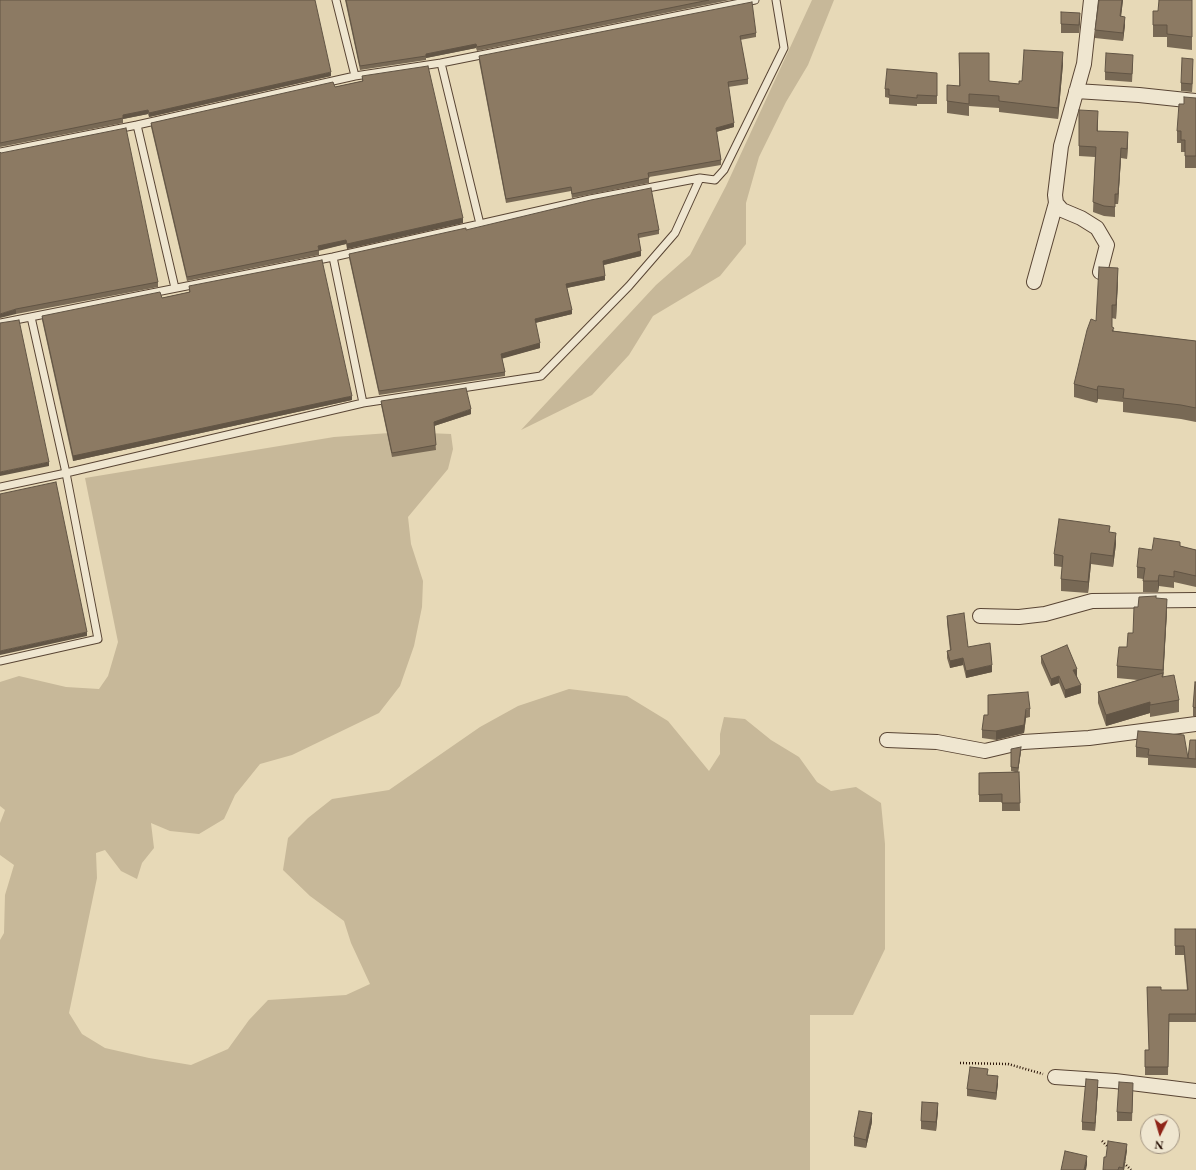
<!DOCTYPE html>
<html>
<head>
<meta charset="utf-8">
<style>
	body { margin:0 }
	#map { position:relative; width:1196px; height:1170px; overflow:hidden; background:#e7d9b7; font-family:"EB Garamond",serif }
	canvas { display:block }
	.north { position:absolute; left:1140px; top:1114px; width:40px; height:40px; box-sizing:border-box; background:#efe6d0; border:1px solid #a09280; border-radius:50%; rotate:185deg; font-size:11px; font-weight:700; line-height:16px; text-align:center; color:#2a1408 }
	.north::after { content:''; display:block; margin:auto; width:14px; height:18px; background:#8f2418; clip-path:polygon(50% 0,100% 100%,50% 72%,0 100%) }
</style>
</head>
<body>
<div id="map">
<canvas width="1196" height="1170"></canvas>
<div class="north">N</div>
</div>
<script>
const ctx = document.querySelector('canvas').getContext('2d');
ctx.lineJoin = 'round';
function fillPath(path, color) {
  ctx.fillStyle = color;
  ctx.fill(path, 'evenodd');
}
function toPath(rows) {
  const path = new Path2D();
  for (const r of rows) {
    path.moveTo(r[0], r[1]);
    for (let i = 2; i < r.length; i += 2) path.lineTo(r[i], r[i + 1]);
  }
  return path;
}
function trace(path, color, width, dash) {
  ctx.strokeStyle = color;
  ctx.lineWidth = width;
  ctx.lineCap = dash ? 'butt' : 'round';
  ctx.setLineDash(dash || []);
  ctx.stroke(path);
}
const green = toPath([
	[812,0,834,0,808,65,786,102,759,157,746,203,746,244,720,276,653,316,629,355,592,395,521,430,656,285,690,255,726,186],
	[403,432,451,434,453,449,448,469,408,517,411,544,423,581,422,607,414,646,400,686,379,713,292,755,260,764,235,795,224,819,199,834,170,831,151,823,154,848,142,863,137,879,121,871,105,850,96,853,97,878,69,1013,82,1034,105,1048,149,1058,191,1065,228,1049,249,1020,268,1000,346,995,370,984,351,943,344,921,310,896,283,870,288,838,308,818,332,799,389,790,480,727,518,706,569,689,627,696,668,721,709,771,720,754,720,734,724,717,745,719,771,740,799,757,817,782,831,791,856,787,881,803,885,844,885,949,853,1015,810,1015,810,1170,0,1170,0,940,4,933,5,895,14,865,0,855,0,823,5,810,0,806,0,682,19,676,66,687,99,689,108,676,118,642,85,478,334,437]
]);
const path = toPath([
	[960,1063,1008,1064,1043,1074],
	[1102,1141,1109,1148],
	[1124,1163,1131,1170]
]);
const service = toPath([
	[336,0,355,76],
	[441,63,755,0],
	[137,125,175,288],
	[0,152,137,125,355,76,441,63,480,224,333,257,0,323],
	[480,224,590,199,700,178],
	[363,403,541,376,629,286,675,233,700,178,715,180,724,170,784,48,776,0],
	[0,487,66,473,363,403,333,257],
	[0,661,98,639,66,473,31,317]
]);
const minor = toPath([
	[1091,0,1084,64,1061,146,1055,195,1056,203,1062,210,1081,218,1097,228,1107,245,1100,272],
	[1076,91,1139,95,1196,101],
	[1034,282,1056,203],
	[980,616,1019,617,1045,614,1092,601,1196,600],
	[887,740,937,742,985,751,1023,742,1089,738,1196,724],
	[1055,1077,1115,1081,1196,1091]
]);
const wall = toPath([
	[0,0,331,76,149,117,148,114,123,119,123,123,0,147],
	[345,0,730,0,477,51,476,48,426,58,426,60,360,70],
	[1099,0,1123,0,1121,16,1125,25,1123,41,1095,38,1095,30],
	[1153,11,1192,37,1192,50,1167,47,1167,37,1153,37],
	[1061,12,1080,21,1079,33,1061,33],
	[756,33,756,37,740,40,748,79,748,84,728,87,734,127,716,132,721,160,721,165,649,177,649,183,572,198,571,191,506,203,479,61,479,56],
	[959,53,989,81,1019,84,1022,81,1063,64,1058,119,999,112,999,108,969,106,969,116,947,113,947,101,959,86],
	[1133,63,1132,82,1105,80,1105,72],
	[1193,67,1192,92,1181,91,1181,83],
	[937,73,937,104,917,104,917,106,889,104,889,98,885,97,885,89],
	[362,76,463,223,347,249,346,244,319,250,319,255,187,281,151,127,151,123,335,87,362,81],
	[1196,98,1196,168,1185,168,1185,152,1181,152,1181,143,1177,143,1177,131,1184,104],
	[1079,110,1098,121,1098,131,1128,142,1127,159,1121,158,1118,204,1115,204,1115,217,1104,216,1093,212,1095,157,1079,156],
	[0,152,158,282,158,287,16,314],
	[659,230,659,234,639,238,641,256,604,265,605,280,567,288,572,314,535,323,540,348,502,358,505,372,505,376,379,395,349,258,349,254],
	[1118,281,1116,319,1112,318,1112,327,1114,331,1196,341,1196,422,1181,419,1123,412,1123,402,1098,399,1097,403,1074,397,1074,384,1096,321],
	[189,286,352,400,73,461,42,320,42,316,162,298,189,292],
	[381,401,471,414,434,426,436,450,392,457,381,405],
	[1110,532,1116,544,1113,567,1091,564,1088,593,1061,591,1061,579,1062,567,1054,566,1054,554],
	[1180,546,1196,550,1196,587,1174,582,1174,588,1159,586,1158,592,1143,592,1143,579,1137,578,1137,567,1152,550],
	[1156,598,1167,611,1163,677,1179,700,1179,712,1150,717,1150,713,1106,726,1098,703,1098,692,1138,680,1117,678,1117,666,1127,647,1133,633,1138,607],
	[947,616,968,647,992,672,966,678,963,665,950,668,947,658,947,651,950,650,947,623],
	[1041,656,1077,676,1081,693,1065,698,1059,683,1051,686,1041,663],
	[1196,682,1196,716,1193,716,1193,707],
	[1030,709,1030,717,1026,718,1024,733,996,740,982,738,982,730,988,715],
	[1138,731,1188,758,1196,740,1196,768,1148,765,1148,758,1136,757,1136,747],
	[1011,749,1021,751,1018,772,1019,772,1020,811,1002,811,1002,802,979,802,979,773,1015,772,1011,771],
	[1175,929,1196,929,1196,1022,1169,1022,1168,1075,1145,1075,1145,1050,1149,1050,1147,987,1161,990,1187,990,1184,955,1175,955],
	[988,1075,998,1083,996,1100,967,1096,967,1089],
	[1098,1088,1095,1131,1082,1130,1082,1122],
	[1133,1092,1132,1121,1117,1121,1117,1112],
	[938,1111,936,1131,921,1129,921,1121],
	[872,1122,866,1148,854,1146,854,1137],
	[1127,1150,1124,1170,1103,1170,1106,1157]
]);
const shadedWall = toPath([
	[1122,0,1123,0,1120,25,1120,16],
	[1080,13,1080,21,1079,33,1079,25],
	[1125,17,1125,25,1123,41,1123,33],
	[476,44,476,48,426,58,426,54],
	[1063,52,1063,64,1058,119,1058,108],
	[1193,59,1193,67,1192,92,1192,84],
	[331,72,331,76,149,117,149,113],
	[148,110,148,114,123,119,123,115],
	[734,123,734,127,716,132,716,128],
	[1128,132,1128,142,1127,159,1127,149],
	[1121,148,1121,158,1118,204,1118,194],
	[463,218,463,223,347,249,347,244],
	[346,240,346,244,318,251,318,246],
	[641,251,641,256,603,265,603,261],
	[1118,268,1118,281,1116,319,1116,305],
	[605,276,605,280,566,288,566,284],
	[16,309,16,314,0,318,0,314],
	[572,310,572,314,535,323,535,319],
	[540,343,540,348,501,359,501,354],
	[1098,386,1098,399,1097,403,1097,390],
	[352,396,352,400,73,461,73,456],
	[471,409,471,414,434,426,434,422],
	[49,462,49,466,0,476,0,472],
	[1116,533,1116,544,1113,567,1113,556],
	[1091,553,1091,564,1088,593,1088,582],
	[1159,575,1159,586,1158,592,1158,581],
	[1167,599,1167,611,1163,682,1163,670],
	[87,632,87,636,0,655,0,651],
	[963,658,963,665,950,668,950,661],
	[992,665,992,672,966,678,966,671],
	[1077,669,1077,676,1073,678,1073,670],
	[1059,676,1059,683,1051,686,1051,679],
	[1081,685,1081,693,1065,698,1065,690],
	[1150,702,1150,713,1106,726,1106,715],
	[1026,709,1026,718,1024,733,996,740,996,731],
	[1021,747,1021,751,1018,772,1018,768],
	[998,1076,998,1083,996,1100,996,1093],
	[1098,1080,1098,1088,1095,1131,1095,1123],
	[938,1103,938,1111,936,1131,936,1122],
	[872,1113,872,1122,866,1148,866,1140],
	[1127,1144,1127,1150,1124,1170,1123,1170],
	[1087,1156,1087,1165,1086,1170,1084,1170]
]);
const building = toPath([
	[0,0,315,0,331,72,149,113,148,110,123,115,123,118,0,143,0,0],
	[346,0,709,0,477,47,476,44,426,54,426,56,360,66,346,0],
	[1099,0,1122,0,1120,16,1125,17,1123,33,1095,30,1099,0],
	[1159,0,1192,0,1192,37,1167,34,1167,25,1153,25,1153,11,1158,11,1159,0],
	[752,2,756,33,740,36,748,79,728,82,734,123,716,128,721,160,648,173,649,178,572,194,571,187,506,199,479,56,752,2],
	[1061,12,1080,13,1079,25,1061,24,1061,12],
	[1024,50,1063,52,1058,108,999,101,999,96,969,94,969,104,947,101,947,85,960,86,959,53,989,53,989,81,1019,84,1019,81,1022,81,1024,50],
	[1106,53,1133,55,1132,74,1105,72,1106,53],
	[1182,58,1193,59,1192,84,1181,83,1182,58],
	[428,66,463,218,347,244,346,240,318,246,319,250,187,277,151,123,333,82,335,87,363,81,362,76,428,66],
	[887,69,937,73,937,96,917,95,917,98,889,95,889,89,885,89,887,69],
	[1184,97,1196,98,1196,156,1185,156,1185,140,1181,140,1181,131,1177,131,1179,104,1184,104,1184,97],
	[1079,110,1098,111,1097,131,1128,132,1127,149,1121,148,1118,194,1115,194,1115,207,1104,206,1093,202,1096,147,1079,146,1079,110],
	[126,128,158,282,16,309,0,314,0,152,1,153,126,128],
	[651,188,659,230,638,234,641,251,603,261,605,276,566,284,572,310,535,319,540,343,501,354,505,372,379,391,349,254,466,228,466,230,591,200,651,188],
	[322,260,352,396,73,456,42,316,160,292,162,298,190,292,189,286,322,260],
	[1099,267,1118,268,1116,305,1112,305,1112,327,1114,328,1112,331,1196,341,1196,408,1181,405,1123,398,1124,389,1098,386,1097,390,1074,384,1087,330,1091,319,1096,321,1099,267],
	[19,320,49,462,0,472,0,323,19,320],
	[466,388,471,409,434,422,436,445,392,453,381,401,466,388],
	[56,482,87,632,0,651,0,494,56,482],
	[1059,519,1110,526,1109,532,1116,533,1113,556,1091,553,1088,582,1061,579,1063,556,1054,554,1059,519],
	[1154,538,1180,542,1180,546,1196,550,1196,576,1174,571,1174,577,1159,575,1158,581,1143,581,1145,568,1137,567,1139,548,1152,550,1154,538],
	[1156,596,1156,598,1167,599,1163,670,1117,666,1119,647,1127,647,1128,633,1133,633,1134,607,1138,607,1139,597,1156,596],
	[964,613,968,647,990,643,992,665,966,671,963,658,950,661,947,651,951,650,947,616,964,613],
	[1067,645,1077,669,1073,670,1081,685,1065,690,1059,676,1051,679,1041,656,1067,645],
	[1163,673,1162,677,1174,675,1179,700,1150,705,1150,702,1106,715,1098,692,1163,673],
	[1195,682,1196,682,1196,708,1193,707,1195,682],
	[1028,692,1030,709,1026,709,1024,725,996,731,982,730,984,715,988,715,988,695,1028,692],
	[1138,731,1184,735,1188,758,1190,740,1196,740,1196,759,1148,755,1149,749,1136,747,1138,731],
	[1021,747,1018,768,1011,767,1011,749,1021,747],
	[1019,772,1020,803,1002,803,1002,794,979,795,979,773,1019,772],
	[1175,929,1196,929,1196,1014,1169,1014,1168,1067,1145,1067,1145,1050,1149,1050,1147,987,1161,987,1161,990,1188,990,1184,946,1175,946,1175,929],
	[970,1067,988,1069,987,1075,998,1076,996,1093,967,1089,970,1067],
	[1086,1079,1098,1080,1095,1123,1082,1122,1086,1079],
	[1119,1082,1133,1083,1132,1113,1117,1112,1119,1082],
	[922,1102,938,1103,936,1122,921,1121,922,1102],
	[859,1111,872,1113,866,1140,854,1137,859,1111],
	[1108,1141,1127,1144,1123,1168,1119,1167,1118,1170,1103,1170,1104,1157,1106,1157,1108,1141],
	[1065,1151,1087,1156,1084,1170,1061,1170,1065,1151]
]);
fillPath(green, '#c7b899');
trace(service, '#594534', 9);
trace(minor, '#594534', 16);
trace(path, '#2a1408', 2.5, [1, 2]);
trace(service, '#efe6d0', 7);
trace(minor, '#efe6d0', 14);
fillPath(wall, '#786955');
fillPath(shadedWall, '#625545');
fillPath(building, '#8c7a63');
trace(building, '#625545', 1);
</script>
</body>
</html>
